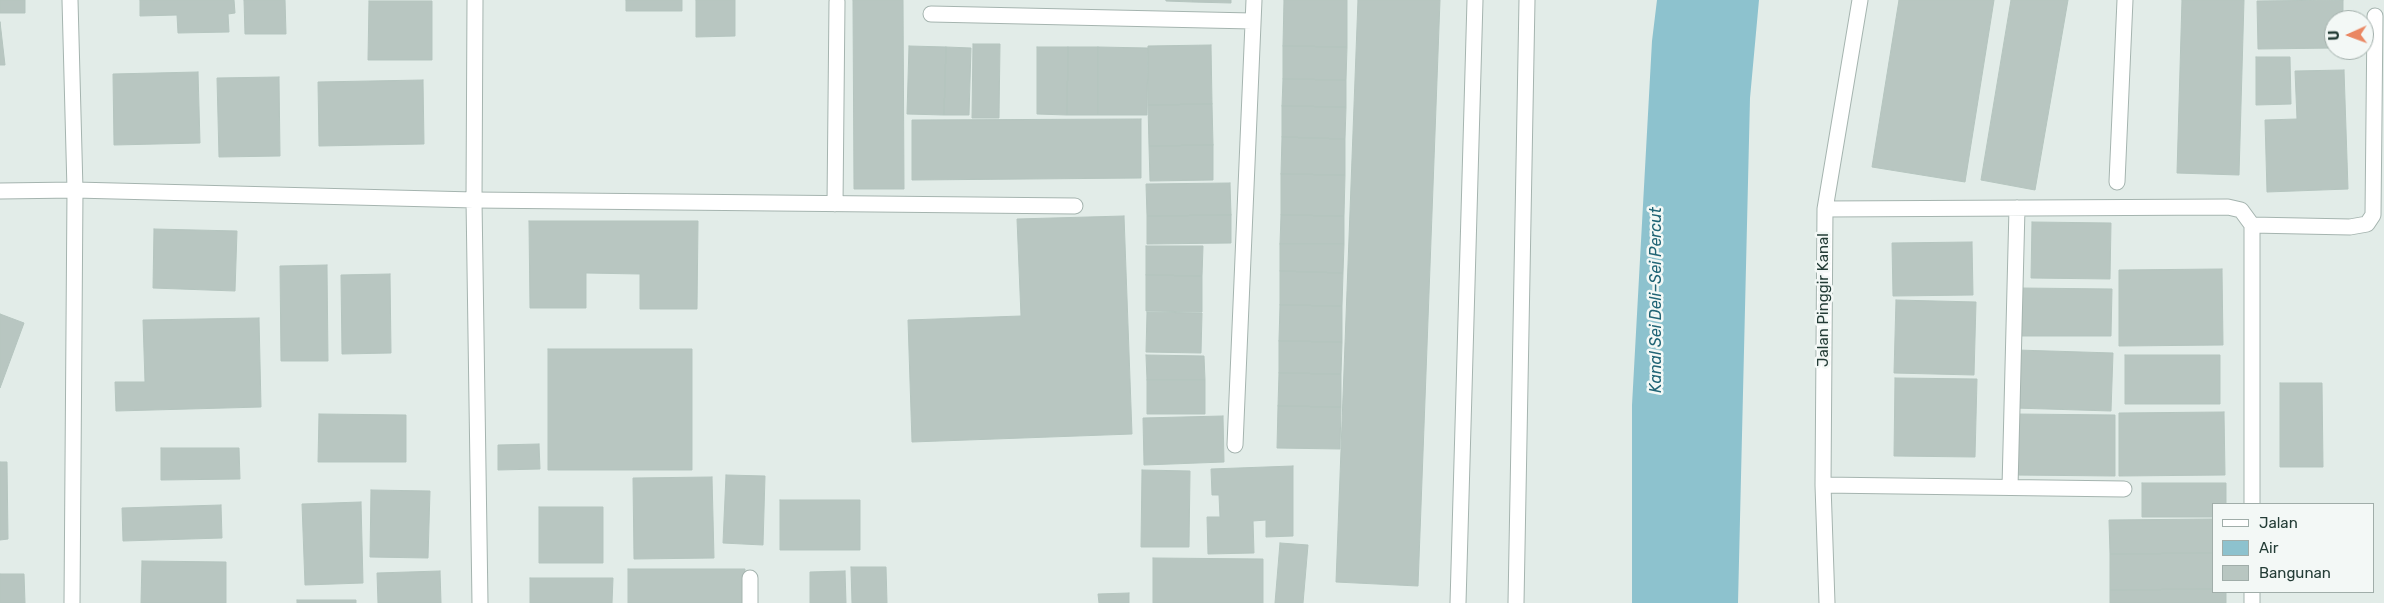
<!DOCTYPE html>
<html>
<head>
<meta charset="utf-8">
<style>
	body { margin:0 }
	#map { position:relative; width:2384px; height:603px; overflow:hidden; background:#e2ece8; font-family:Rubik,sans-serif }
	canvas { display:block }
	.legend { position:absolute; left:2212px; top:503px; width:162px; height:90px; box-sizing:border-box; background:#f3f8f6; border:1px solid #a0ada9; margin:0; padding:6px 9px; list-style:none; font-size:15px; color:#233c36 }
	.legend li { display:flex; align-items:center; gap:10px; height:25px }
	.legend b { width:25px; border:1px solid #a0ada9 }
	.north { position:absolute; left:2324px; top:10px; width:50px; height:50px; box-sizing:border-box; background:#f3f8f6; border:1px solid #a0ada9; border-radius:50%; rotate:268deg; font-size:14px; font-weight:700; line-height:20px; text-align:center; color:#233c36 }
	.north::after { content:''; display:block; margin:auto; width:18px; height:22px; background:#ea8762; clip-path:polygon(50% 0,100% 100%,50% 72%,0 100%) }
</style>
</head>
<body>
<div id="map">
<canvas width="2384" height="603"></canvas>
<ul class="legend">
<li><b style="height:6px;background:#fff"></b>Jalan</li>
<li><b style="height:14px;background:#8dc2ce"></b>Air</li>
<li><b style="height:14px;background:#b8c6c1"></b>Bangunan</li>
</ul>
<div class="north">U</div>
</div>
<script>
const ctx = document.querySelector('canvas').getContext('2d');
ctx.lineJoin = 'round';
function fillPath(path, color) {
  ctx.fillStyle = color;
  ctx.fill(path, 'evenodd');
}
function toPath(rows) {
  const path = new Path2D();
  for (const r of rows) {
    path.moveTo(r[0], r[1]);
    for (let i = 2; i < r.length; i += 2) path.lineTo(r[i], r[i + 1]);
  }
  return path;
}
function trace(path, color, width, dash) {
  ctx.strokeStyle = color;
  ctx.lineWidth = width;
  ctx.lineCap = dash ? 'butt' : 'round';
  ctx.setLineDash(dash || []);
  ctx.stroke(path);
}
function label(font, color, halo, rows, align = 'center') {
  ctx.font = font + ' Rubik,sans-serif';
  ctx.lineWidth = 5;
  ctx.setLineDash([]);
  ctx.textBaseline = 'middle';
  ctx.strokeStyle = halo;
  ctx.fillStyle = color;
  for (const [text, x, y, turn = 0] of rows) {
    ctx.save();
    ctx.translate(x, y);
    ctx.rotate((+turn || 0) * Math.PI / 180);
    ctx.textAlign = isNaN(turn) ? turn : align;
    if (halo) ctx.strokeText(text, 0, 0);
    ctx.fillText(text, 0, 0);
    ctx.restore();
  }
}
const water = toPath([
	[1657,0,1759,0,1750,98,1738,603,1632,603,1632,405,1652,41]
]);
const building = toPath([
	[0,0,25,0,25,13,0,13,0,0],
	[140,0,234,0,235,13,228,14,229,32,178,33,177,15,140,16,140,0],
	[244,0,285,0,286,34,245,34,244,0],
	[626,0,682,0,682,11,626,11,626,0],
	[696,0,735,0,735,36,696,37,696,0],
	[853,0,903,0,904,189,854,189,853,0],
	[1166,0,1193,0,1193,2,1166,1,1166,0],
	[1193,0,1231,0,1231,3,1193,2,1193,0],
	[1284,0,1347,0,1347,47,1283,46,1284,0],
	[1358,0,1440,0,1418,586,1336,582,1358,0],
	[1899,0,1994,0,1965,182,1872,167,1899,0],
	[2011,0,2068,0,2035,190,1981,180,2011,0],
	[2182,0,2244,0,2239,175,2177,173,2182,0],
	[2343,0,2343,20,2334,20,2334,48,2258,49,2257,1,2343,0],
	[369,1,432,1,432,60,368,60,369,1],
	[0,22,5,65,0,65,0,22],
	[973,44,1000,44,999,118,972,118,973,44],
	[1211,45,1212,104,1148,105,1148,46,1211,45],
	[909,46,946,47,944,115,907,114,909,46],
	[1283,46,1347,47,1346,80,1283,79,1283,46],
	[946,47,971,48,969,115,944,115,946,47],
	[1037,47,1068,47,1067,115,1037,114,1037,47],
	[1068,47,1098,47,1098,115,1067,115,1068,47],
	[1098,47,1148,48,1147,115,1098,115,1098,47],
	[2256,57,2290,57,2291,104,2256,105,2256,57],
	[2344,70,2348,189,2267,192,2265,120,2297,119,2295,71,2344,70],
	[198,72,200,143,114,145,113,74,198,72],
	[279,77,280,156,219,157,217,78,279,77],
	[1283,79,1346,80,1346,107,1282,106,1283,79],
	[423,80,424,144,319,146,318,82,423,80],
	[1212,104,1213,145,1149,146,1148,105,1212,104],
	[1282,106,1346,107,1345,139,1282,137,1282,106],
	[1141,119,1141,178,912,180,912,120,1141,119],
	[1282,137,1345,139,1345,175,1281,174,1282,137],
	[1213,145,1213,180,1150,181,1149,146,1213,145],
	[1281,174,1345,175,1344,216,1281,215,1281,174],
	[1230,183,1231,215,1147,216,1146,184,1230,183],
	[1231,215,1231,243,1147,244,1147,216,1231,215],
	[1281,215,1344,216,1344,244,1280,244,1281,215],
	[1124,216,1132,434,912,442,908,320,1021,316,1017,219,1124,216],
	[529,221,698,221,697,309,640,309,640,274,586,273,586,308,530,308,529,221],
	[2032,222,2111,223,2110,279,2031,278,2032,222],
	[154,229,237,231,235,291,153,288,154,229],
	[1972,242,1973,295,1893,296,1892,243,1972,242],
	[1280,244,1344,244,1343,273,1280,271,1280,244],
	[1146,246,1203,246,1202,276,1146,275,1146,246],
	[327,265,328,361,281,361,280,266,327,265],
	[2222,269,2223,345,2119,346,2119,270,2222,269],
	[1280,271,1343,273,1342,306,1280,305,1280,271],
	[390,274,391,353,342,354,341,275,390,274],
	[1146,275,1202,276,1202,312,1146,311,1146,275],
	[2020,288,2112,289,2111,336,2019,336,2020,288],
	[1896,300,1976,302,1974,375,1894,373,1896,300],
	[1280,305,1342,306,1342,342,1279,341,1280,305],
	[1147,312,1202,313,1201,353,1146,352,1147,312],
	[0,314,24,323,0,388,0,314],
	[259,318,261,407,116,411,115,382,145,382,143,320,259,318],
	[1279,341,1342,342,1341,374,1279,373,1279,341],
	[548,349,692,349,692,470,548,470,548,349],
	[2017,350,2113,353,2111,411,2015,408,2017,350],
	[1146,355,1204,356,1205,380,1147,380,1146,355],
	[2125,355,2220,355,2220,404,2125,404,2125,355],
	[1279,373,1341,374,1341,407,1278,406,1279,373],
	[1895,378,1977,379,1975,457,1894,456,1895,378],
	[1147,380,1205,380,1205,414,1147,414,1147,380],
	[2280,383,2322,383,2323,467,2280,467,2280,383],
	[1278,406,1341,407,1340,449,1277,448,1278,406],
	[2224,412,2225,475,2119,476,2119,413,2224,412],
	[319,414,406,415,406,462,318,462,319,414],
	[2015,414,2115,415,2115,476,2015,475,2015,414],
	[1223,416,1224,462,1144,465,1143,418,1223,416],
	[539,444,540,469,498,470,498,445,539,444],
	[161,448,239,448,240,479,161,480,161,448],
	[0,462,7,462,8,539,0,540,0,462],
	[1293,466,1293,536,1266,537,1266,520,1253,521,1254,553,1208,554,1207,517,1220,517,1219,495,1212,495,1211,469,1293,466],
	[1142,470,1190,471,1189,547,1141,547,1142,470],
	[726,475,765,476,763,545,723,543,726,475],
	[712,477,714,558,634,559,633,478,712,477],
	[2142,483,2226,483,2226,504,2213,504,2213,517,2142,517,2142,483],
	[371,490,430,491,428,558,370,557,371,490],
	[780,500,860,500,860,550,780,550,780,500],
	[361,502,363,583,305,585,302,504,361,502],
	[221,505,222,538,123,541,122,508,221,505],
	[539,507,603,507,603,563,539,563,539,507],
	[2213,519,2213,553,2110,554,2109,520,2213,519],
	[1280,543,1308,545,1303,603,1275,603,1280,543],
	[2213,553,2213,589,2110,590,2110,554,2213,553],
	[1153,558,1263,559,1263,603,1153,603,1153,558],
	[142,561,226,562,226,603,141,603,142,561],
	[851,567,886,567,887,603,852,603,851,567],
	[628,569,745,569,745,603,628,603,628,569],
	[440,571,441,603,378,603,377,573,440,571],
	[845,571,846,603,810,603,810,572,845,571],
	[0,574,24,574,25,603,0,603,0,574],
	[530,578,613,578,612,603,530,603,530,578],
	[2213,589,2213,592,2226,592,2226,603,2110,603,2110,590,2213,589],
	[1129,593,1129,603,1099,603,1098,594,1129,593],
	[297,600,356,600,356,603,297,603,297,600]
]);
const lane = toPath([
	[474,200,1075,206],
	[835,204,837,2]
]);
const street = toPath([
	[70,0,75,190,72,603],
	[475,0,474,200,480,603],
	[931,14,1252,21],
	[2117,182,2125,0],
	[0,191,75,190,474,200],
	[1825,209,2228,207,2241,210,2252,225,2252,504],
	[2252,225,2350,227,2367,224,2373,215,2375,16],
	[1235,445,1254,0],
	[1823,485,2124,489],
	[2010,487,2017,208],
	[750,578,750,603],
	[1458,603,1475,0],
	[1516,603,1527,0],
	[1827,603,1823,485,1825,209,1860,0],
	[2252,603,2252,592]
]);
const streetNames = [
	["Jalan Pinggir Kanal",1824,300,-90]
];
const waterNames = [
	["Kanal Sei Deli–Sei Percut",1656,300,-90]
];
fillPath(water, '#8dc2ce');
fillPath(building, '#b8c6c1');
trace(building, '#b5c5bf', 1);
trace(lane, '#a5b4af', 17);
trace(street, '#a5b4af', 17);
trace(lane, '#fff', 15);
trace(street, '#fff', 15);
label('15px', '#233c36', '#f3f8f6', streetNames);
label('italic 16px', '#206475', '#f3f8f6', waterNames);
</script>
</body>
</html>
